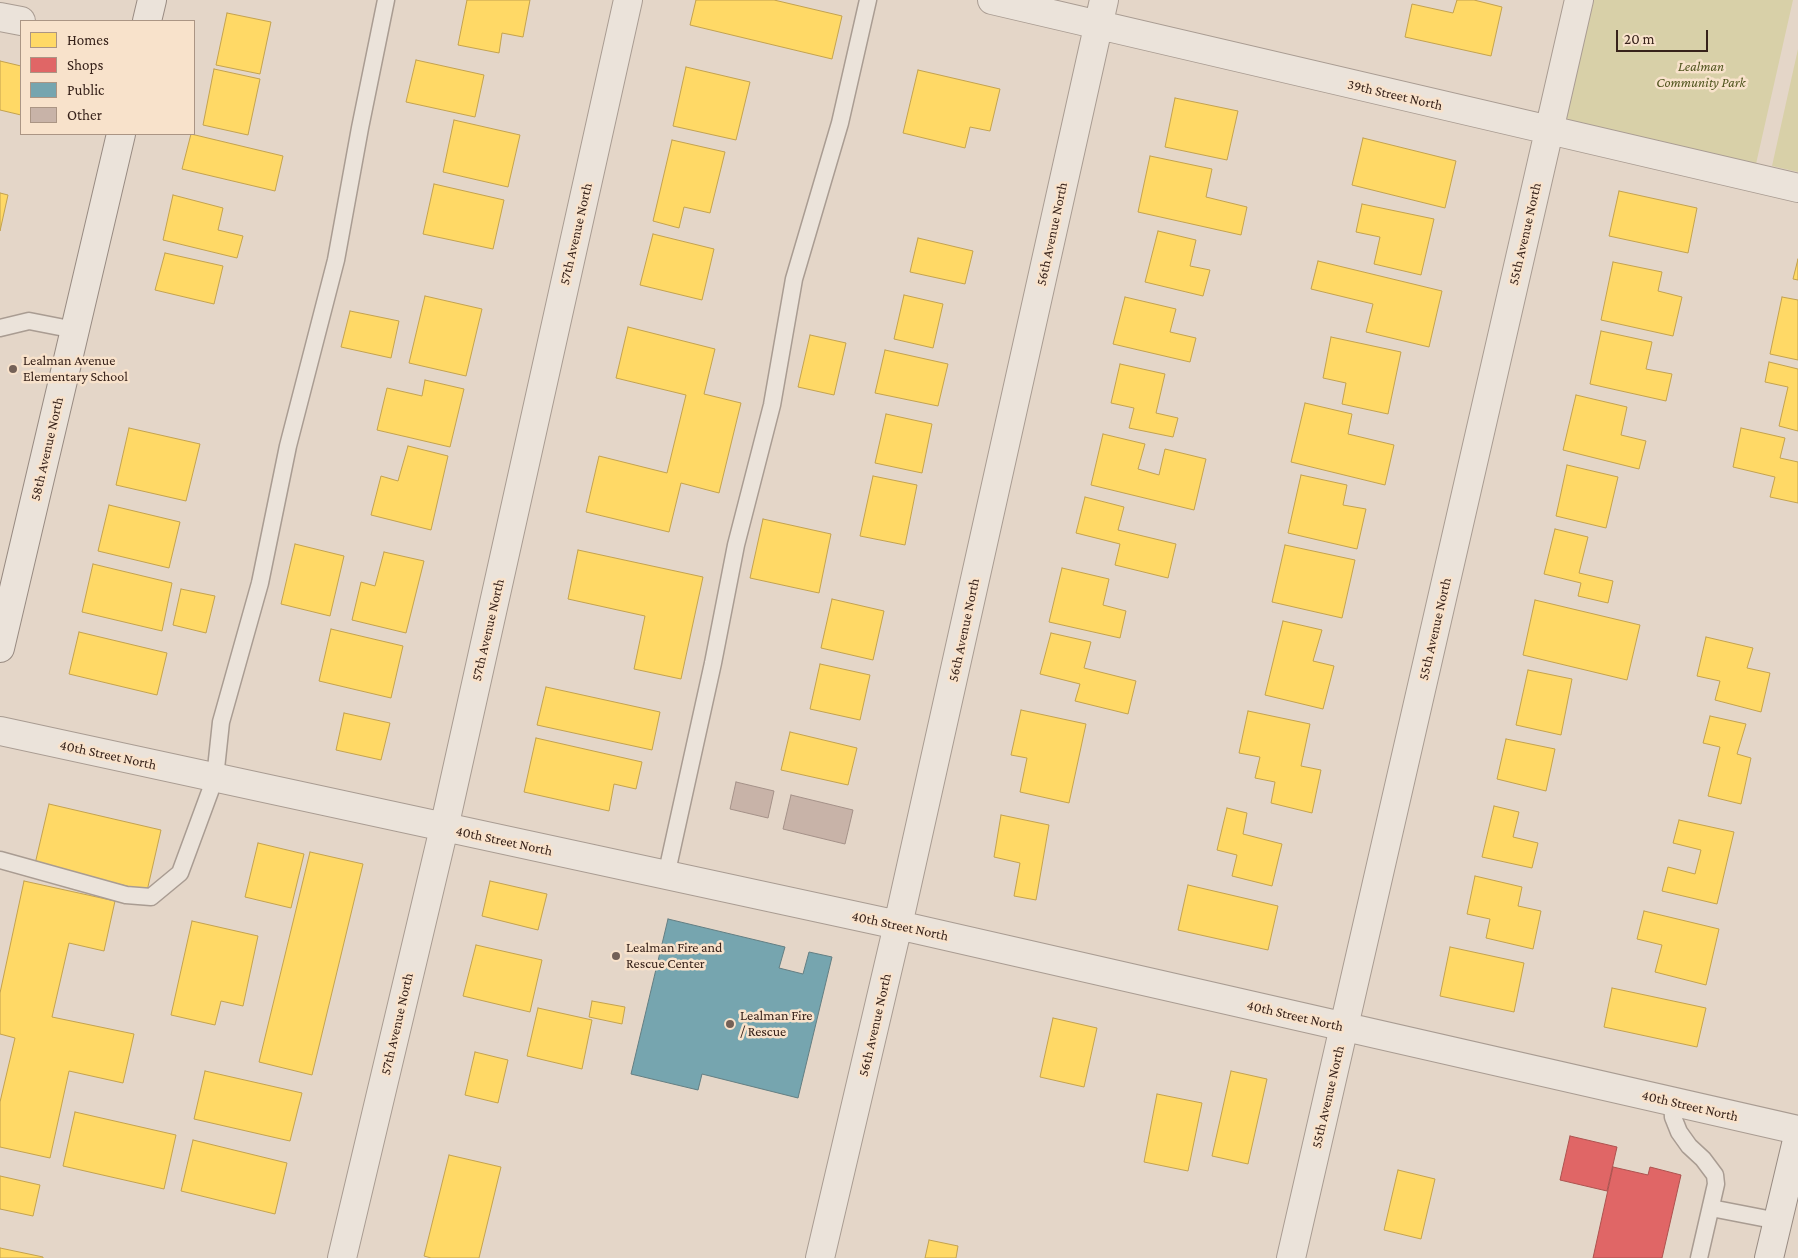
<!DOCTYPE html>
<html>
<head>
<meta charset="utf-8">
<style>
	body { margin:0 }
	#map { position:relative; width:1798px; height:1258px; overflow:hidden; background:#e4d6c8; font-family:"Crimson Pro",serif }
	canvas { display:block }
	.legend { position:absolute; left:20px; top:20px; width:175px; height:115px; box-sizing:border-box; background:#f8e2cb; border:1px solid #ab9584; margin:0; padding:6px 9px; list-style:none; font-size:15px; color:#37221a }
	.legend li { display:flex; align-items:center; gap:10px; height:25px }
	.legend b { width:25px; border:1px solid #ab9584 }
	.scale { position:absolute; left:1616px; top:30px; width:92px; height:22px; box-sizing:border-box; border:2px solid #37221a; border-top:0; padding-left:6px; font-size:15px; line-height:18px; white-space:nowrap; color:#37221a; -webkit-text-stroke:4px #f8e2cb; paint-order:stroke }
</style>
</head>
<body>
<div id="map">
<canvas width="1798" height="1258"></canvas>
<ul class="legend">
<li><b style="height:14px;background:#ffd966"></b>Homes</li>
<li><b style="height:14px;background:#e06666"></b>Shops</li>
<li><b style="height:14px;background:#76a5af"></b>Public</li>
<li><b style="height:14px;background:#c8b3a8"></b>Other</li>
</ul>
<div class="scale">20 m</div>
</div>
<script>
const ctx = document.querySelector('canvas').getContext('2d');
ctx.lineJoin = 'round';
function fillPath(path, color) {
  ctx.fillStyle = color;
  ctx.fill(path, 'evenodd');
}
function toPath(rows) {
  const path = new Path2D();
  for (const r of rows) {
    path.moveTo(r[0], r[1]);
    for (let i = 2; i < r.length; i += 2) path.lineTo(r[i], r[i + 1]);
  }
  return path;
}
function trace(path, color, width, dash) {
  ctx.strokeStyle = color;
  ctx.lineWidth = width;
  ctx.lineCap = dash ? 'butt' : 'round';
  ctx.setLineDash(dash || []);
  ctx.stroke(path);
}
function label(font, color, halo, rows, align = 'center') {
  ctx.font = font + ' "Crimson Pro",serif';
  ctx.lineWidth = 5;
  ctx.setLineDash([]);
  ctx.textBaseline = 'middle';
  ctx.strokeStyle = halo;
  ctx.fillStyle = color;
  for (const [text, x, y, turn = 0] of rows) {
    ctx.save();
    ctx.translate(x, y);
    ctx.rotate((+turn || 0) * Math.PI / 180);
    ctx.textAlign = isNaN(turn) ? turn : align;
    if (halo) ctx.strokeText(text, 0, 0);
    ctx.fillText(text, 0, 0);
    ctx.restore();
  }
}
const green = toPath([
	[1594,0,1793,0,1756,164,1565,121],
	[1798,49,1798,172,1772,166]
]);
const homes = toPath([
	[467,0,530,0,523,37,502,33,499,53,458,45,467,0],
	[696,0,774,0,842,16,832,59,690,25,696,0],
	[1457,0,1474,0,1502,7,1491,56,1405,37,1412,4,1453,13,1457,0],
	[227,13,271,22,260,74,216,65,227,13],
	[416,60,484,75,475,117,406,102,416,60],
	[0,61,21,66,21,115,0,110,0,61],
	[686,67,750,82,736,140,673,126,686,67],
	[214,69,260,79,248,135,203,125,214,69],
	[918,70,1000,89,990,131,970,127,965,148,903,133,918,70],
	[1175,98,1238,111,1227,160,1165,147,1175,98],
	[454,120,520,135,508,187,443,172,454,120],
	[191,134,283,156,275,191,182,169,191,134],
	[1363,138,1456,161,1445,208,1352,185,1363,138],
	[672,140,725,152,710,213,684,207,679,228,653,221,672,140],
	[1150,156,1212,169,1206,197,1247,207,1241,235,1138,212,1150,156],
	[434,184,504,200,493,249,423,234,434,184],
	[1619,191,1697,208,1688,253,1609,236,1619,191],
	[0,193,8,195,0,231,0,193],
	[173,195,223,208,218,230,243,236,237,258,163,240,173,195],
	[1362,204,1434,219,1421,275,1374,264,1380,237,1356,232,1362,204],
	[1158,231,1196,240,1190,266,1210,270,1203,296,1145,282,1158,231],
	[653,234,714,249,702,300,640,285,653,234],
	[918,238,973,251,965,284,910,272,918,238],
	[165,253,223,266,214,304,155,290,165,253],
	[1798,259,1798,280,1793,279,1798,259],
	[1318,261,1442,291,1429,347,1366,332,1373,304,1311,289,1318,261],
	[1613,262,1662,272,1658,291,1682,297,1673,336,1601,320,1613,262],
	[904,295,943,304,933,348,894,339,904,295],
	[425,296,482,309,466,376,409,363,425,296],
	[1125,297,1176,309,1170,332,1196,338,1190,362,1113,344,1125,297],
	[1782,297,1798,300,1798,360,1770,354,1782,297],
	[350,311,399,321,391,358,341,347,350,311],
	[628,327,715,349,704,394,741,403,719,493,681,483,669,532,586,512,599,456,667,473,686,395,616,378,628,327],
	[1601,331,1652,342,1646,369,1672,374,1666,401,1590,384,1601,331],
	[810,335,846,343,834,395,798,387,810,335],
	[1331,337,1401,352,1388,414,1342,404,1346,383,1323,378,1331,337],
	[885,350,948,364,938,406,875,393,885,350],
	[1769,362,1798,369,1798,431,1779,426,1788,387,1765,382,1769,362],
	[1120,364,1165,374,1156,413,1178,418,1173,437,1129,428,1134,408,1111,403,1120,364],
	[425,380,464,389,450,447,377,430,387,388,422,396,425,380],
	[1576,395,1627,407,1621,435,1646,441,1639,469,1563,450,1576,395],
	[1305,403,1352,414,1348,434,1394,445,1385,485,1291,462,1305,403],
	[886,414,932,424,922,473,875,463,886,414],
	[129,428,200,444,186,501,116,485,129,428],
	[1741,428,1785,438,1780,458,1798,462,1798,503,1770,497,1775,477,1733,467,1741,428],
	[1103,434,1145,444,1138,469,1159,475,1165,449,1206,459,1194,510,1091,485,1103,434],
	[408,446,448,456,431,530,371,515,381,476,398,481,408,446],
	[1567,465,1618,477,1606,528,1556,516,1567,465],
	[1301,475,1347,485,1343,505,1366,509,1357,549,1288,533,1301,475],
	[873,476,917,485,905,545,860,536,873,476],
	[1085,497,1124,507,1118,530,1176,544,1168,578,1115,565,1120,544,1076,533,1085,497],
	[109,505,180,522,169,568,98,551,109,505],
	[763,519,831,534,819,593,750,578,763,519],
	[1555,529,1588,537,1579,573,1613,581,1608,603,1578,596,1581,583,1544,574,1555,529],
	[295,544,344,556,330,616,281,604,295,544],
	[1285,545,1355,560,1342,618,1272,602,1285,545],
	[578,550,703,577,681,679,634,669,645,616,568,599,578,550],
	[384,552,424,561,406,633,352,620,361,582,375,586,384,552],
	[93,564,172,583,162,631,82,612,93,564],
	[1062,568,1109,579,1103,605,1126,611,1120,638,1049,622,1062,568],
	[181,589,215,596,206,633,173,625,181,589],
	[832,599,884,611,873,660,821,648,832,599],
	[1535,600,1640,625,1627,680,1523,655,1535,600],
	[1283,621,1322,630,1313,661,1334,666,1323,709,1265,695,1283,621],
	[331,629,403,646,391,698,319,681,331,629],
	[79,632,167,653,157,695,69,674,79,632],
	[1051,633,1091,642,1084,668,1136,681,1128,714,1075,701,1080,684,1040,674,1051,633],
	[1706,637,1753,648,1747,668,1770,673,1761,712,1715,700,1720,681,1697,676,1706,637],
	[820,664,870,675,860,720,810,709,820,664],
	[1528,670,1572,679,1561,735,1516,725,1528,670],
	[546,687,660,712,652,750,537,725,546,687],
	[1021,710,1086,724,1069,803,1020,792,1027,758,1011,755,1021,710],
	[1248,711,1310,724,1301,766,1321,770,1312,813,1271,803,1275,782,1255,778,1260,757,1239,753,1248,711],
	[344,713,390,723,381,760,336,750,344,713],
	[1710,716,1746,724,1737,754,1751,758,1741,804,1708,796,1720,747,1703,743,1710,716],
	[790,732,857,748,848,785,781,770,790,732],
	[536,738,642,762,636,789,614,784,609,811,524,792,536,738],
	[1506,739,1555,749,1546,791,1497,779,1506,739],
	[49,804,161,830,147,891,35,864,49,804],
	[1494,806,1519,812,1513,837,1538,843,1532,868,1482,857,1494,806],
	[1227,808,1247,813,1243,834,1282,844,1272,886,1232,876,1237,855,1217,850,1227,808],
	[1001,815,1049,825,1036,900,1014,896,1020,863,994,857,1001,815],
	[1679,820,1734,832,1717,904,1662,891,1668,867,1695,874,1701,850,1673,843,1679,820],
	[258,843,304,854,291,908,245,897,258,843],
	[310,852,363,864,312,1075,259,1062,310,852],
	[1475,876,1522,887,1518,906,1541,911,1533,949,1486,938,1490,919,1467,914,1475,876],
	[24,881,115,901,104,951,69,943,52,1017,134,1034,123,1083,69,1071,50,1158,0,1147,0,1102,15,1038,0,1034,0,993,24,881],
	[490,881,547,894,538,930,482,916,490,881],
	[1188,885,1278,906,1268,950,1178,930,1188,885],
	[1644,911,1719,929,1706,985,1655,972,1662,945,1637,939,1644,911],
	[192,921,258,936,243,1006,221,1001,215,1025,171,1015,192,921],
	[476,945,542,960,530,1012,463,996,476,945],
	[1450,947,1524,963,1514,1012,1440,996,1450,947],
	[1612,988,1706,1008,1697,1047,1604,1027,1612,988],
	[592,1001,625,1007,622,1024,589,1017,592,1001],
	[538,1008,592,1020,582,1069,527,1056,538,1008],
	[1053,1018,1097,1028,1084,1087,1040,1077,1053,1018],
	[475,1052,508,1060,498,1103,465,1095,475,1052],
	[205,1071,302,1093,290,1141,194,1119,205,1071],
	[1231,1071,1267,1079,1248,1164,1212,1156,1231,1071],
	[1157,1094,1202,1103,1188,1171,1144,1162,1157,1094],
	[75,1112,176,1135,164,1189,63,1166,75,1112],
	[193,1140,287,1163,275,1214,181,1191,193,1140],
	[449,1155,501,1167,479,1258,431,1258,424,1256,449,1155],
	[1398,1170,1435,1179,1421,1239,1384,1230,1398,1170],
	[0,1176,40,1185,33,1216,0,1209,0,1176],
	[929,1240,958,1246,956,1258,925,1258,929,1240],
	[0,1248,43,1257,43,1258,0,1258,0,1248]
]);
const shops = toPath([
	[1570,1136,1617,1147,1607,1191,1560,1180,1570,1136],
	[1613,1167,1648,1175,1650,1167,1681,1175,1662,1258,1593,1258,1613,1167]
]);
const public = toPath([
	[668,919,785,947,779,968,803,974,809,952,832,957,798,1098,702,1074,698,1090,631,1074,668,919]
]);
const building = toPath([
	[736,782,774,791,768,818,730,809,736,782],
	[791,795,853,810,845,844,783,829,791,795]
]);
const lane = toPath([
	[0,328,29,321,75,330],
	[0,860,126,895,151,897,180,873,215,778,221,722,260,583,288,446,336,260,360,128,386,0],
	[666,876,713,663,736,545,772,405,794,279,840,123,868,0],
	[1672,1101,1673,1117,1679,1132,1689,1146,1703,1159,1715,1175,1716,1184,1699,1258],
	[1711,1208,1778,1221]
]);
const street = toPath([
	[992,0,1798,188],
	[0,17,21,21],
	[0,731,898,925,1798,1130],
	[342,1258,444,828,628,0],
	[820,1258,898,925,1104,0],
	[1291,1258,1579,0]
]);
const secondary = toPath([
	[147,21,152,0],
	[0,648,121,134],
	[1769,1258,1798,1136]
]);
const markers = [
	[13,369,5,"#746157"],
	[616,956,5,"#746157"],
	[730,1024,5,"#746157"]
];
const parkNames = [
	["Lealman",1701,67],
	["Community Park",1701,83]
];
const streetNames = [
	["39th Street North",1395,95,13],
	["57th Avenue North",576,234,-77],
	["56th Avenue North",1052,234,-78],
	["55th Avenue North",1525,234,-77],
	["58th Avenue North",47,449,-77],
	["55th Avenue North",1435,629,-77],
	["57th Avenue North",488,630,-77],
	["56th Avenue North",964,630,-78],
	["40th Street North",108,755,12],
	["40th Street North",504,841,12],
	["40th Street North",900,926,12],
	["40th Street North",1295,1016,13],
	["57th Avenue North",397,1024,-77],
	["56th Avenue North",875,1025,-77],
	["55th Avenue North",1328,1097,-77],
	["40th Street North",1690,1106,13]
];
const poiNames = [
	["Lealman Avenue",23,361],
	["Elementary School",23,377],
	["Lealman Fire and",626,948],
	["Rescue Center",626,964],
	["Lealman Fire",740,1016],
	["/ Rescue",740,1032]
];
fillPath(green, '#d8d0a8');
fillPath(homes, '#ffd966');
trace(homes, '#c3a24f', 1);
fillPath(shops, '#e06666');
trace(shops, '#ad524f', 1);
fillPath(public, '#76a5af');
trace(public, '#637e82', 1);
fillPath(building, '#c8b3a8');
trace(building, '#a49188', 1);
trace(lane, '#a99c92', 19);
trace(street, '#a99c92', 30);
trace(secondary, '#988b82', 30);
trace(lane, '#ebe3da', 16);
trace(street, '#ebe3da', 28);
trace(secondary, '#ebe3da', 28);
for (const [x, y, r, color] of markers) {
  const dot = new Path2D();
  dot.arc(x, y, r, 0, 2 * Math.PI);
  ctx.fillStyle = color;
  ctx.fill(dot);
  trace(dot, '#f8e2cb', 2);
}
label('italic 14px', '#51551f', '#f8e2cb', parkNames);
label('14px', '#37221a', '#f8e2cb', streetNames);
label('14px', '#37221a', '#f8e2cb', poiNames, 'left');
</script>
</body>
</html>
